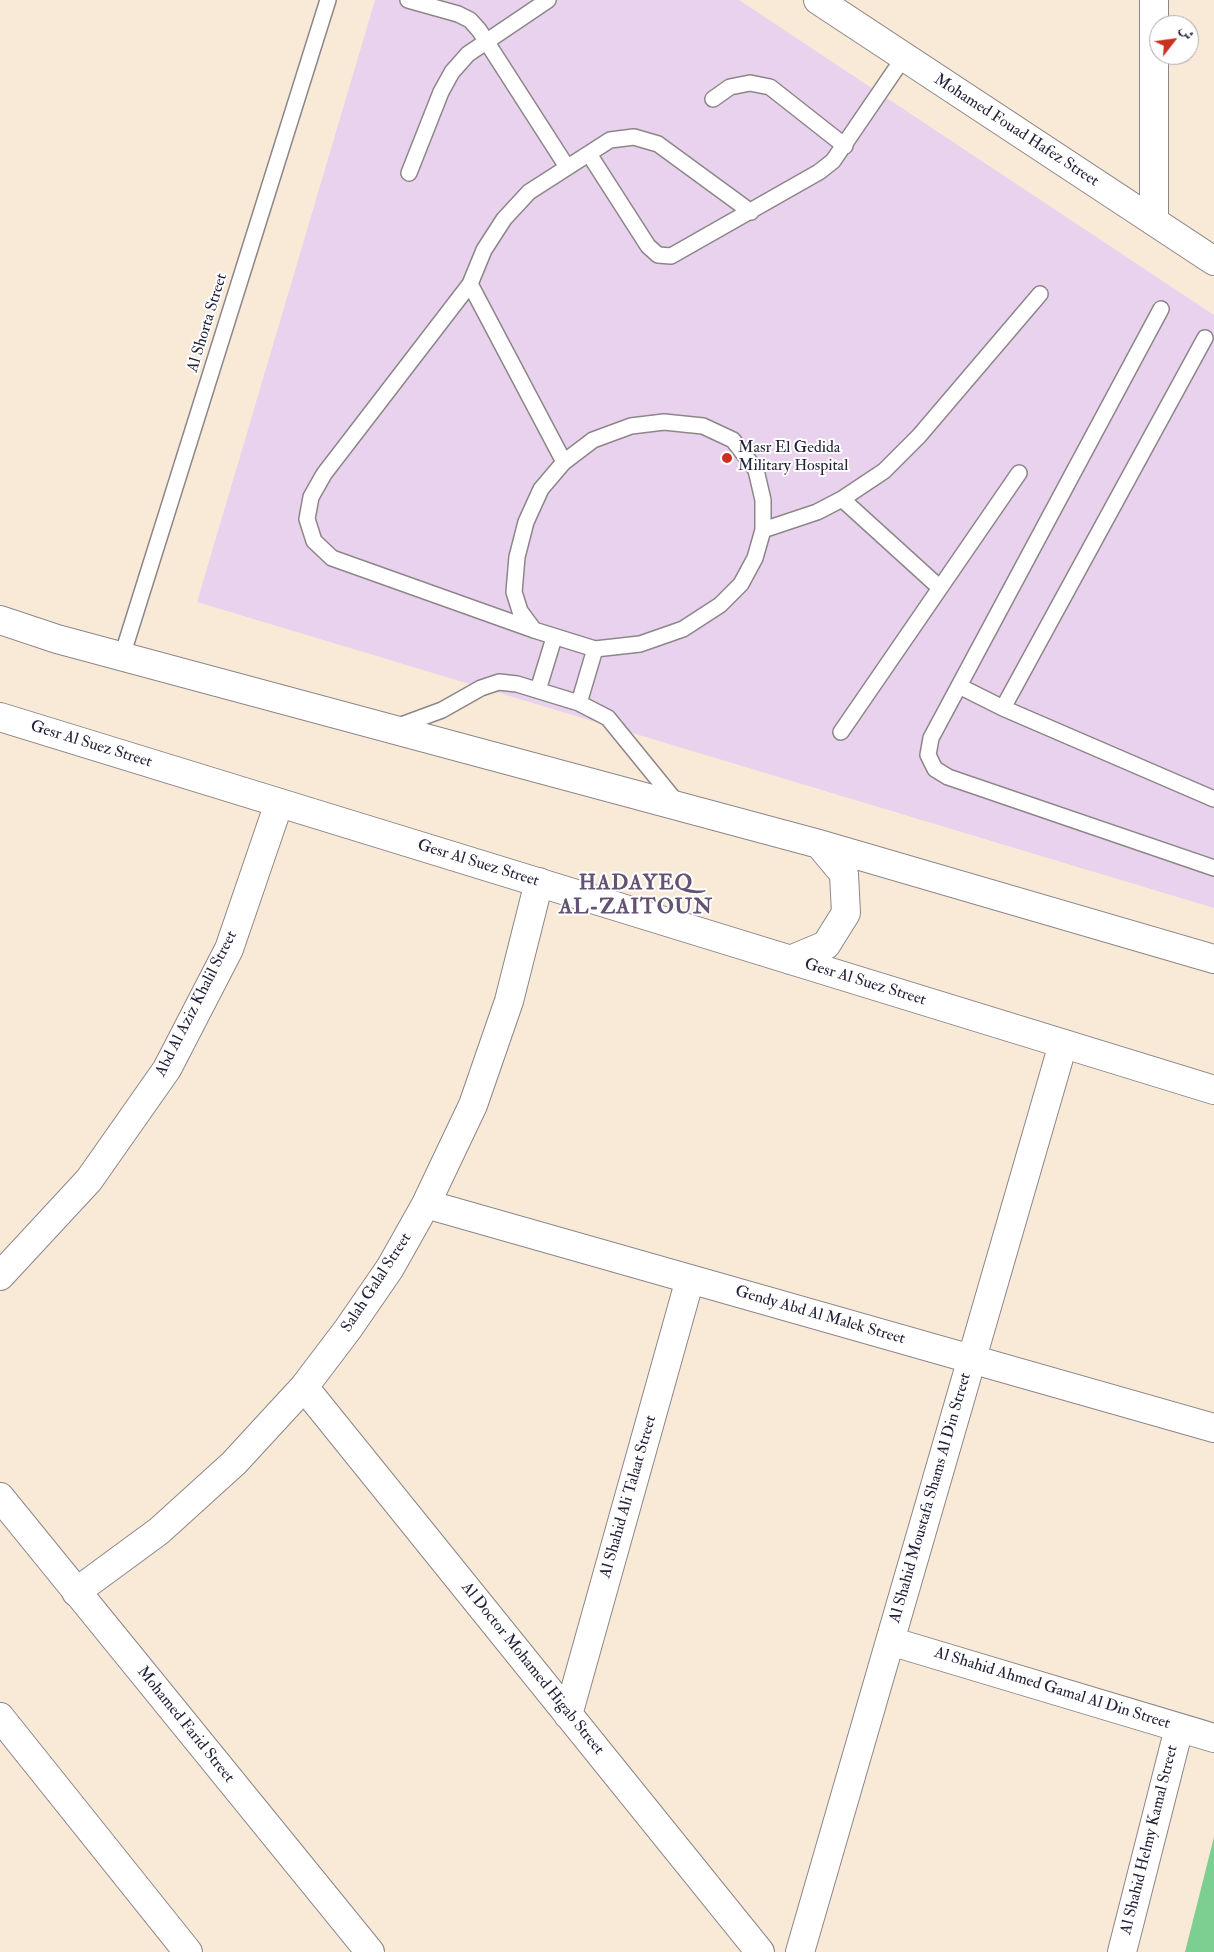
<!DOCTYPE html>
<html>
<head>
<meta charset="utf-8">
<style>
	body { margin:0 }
	#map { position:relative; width:1214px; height:1952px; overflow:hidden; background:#f8ead7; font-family:"IM FELL Double Pica",Amiri,serif }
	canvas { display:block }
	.north { position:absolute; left:1149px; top:15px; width:50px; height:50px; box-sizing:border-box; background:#fff; border:1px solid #a7a7b1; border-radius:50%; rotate:60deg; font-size:14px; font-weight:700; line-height:20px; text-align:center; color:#22223b }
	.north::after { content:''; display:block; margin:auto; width:18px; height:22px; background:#c8321e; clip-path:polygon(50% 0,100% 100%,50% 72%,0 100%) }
</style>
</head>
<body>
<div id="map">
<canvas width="1214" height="1952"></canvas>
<div class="north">ش</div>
</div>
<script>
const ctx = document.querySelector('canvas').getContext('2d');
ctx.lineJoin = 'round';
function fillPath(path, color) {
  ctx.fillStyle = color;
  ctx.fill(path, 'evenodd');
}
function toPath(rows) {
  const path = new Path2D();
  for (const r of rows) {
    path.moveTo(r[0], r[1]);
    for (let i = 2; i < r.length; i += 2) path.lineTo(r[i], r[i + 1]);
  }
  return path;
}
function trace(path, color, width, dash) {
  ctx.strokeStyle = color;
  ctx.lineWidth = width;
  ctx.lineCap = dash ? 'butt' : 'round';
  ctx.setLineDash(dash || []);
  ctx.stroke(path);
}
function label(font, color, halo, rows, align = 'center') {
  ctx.font = font + ' "IM FELL Double Pica",serif';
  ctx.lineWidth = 4;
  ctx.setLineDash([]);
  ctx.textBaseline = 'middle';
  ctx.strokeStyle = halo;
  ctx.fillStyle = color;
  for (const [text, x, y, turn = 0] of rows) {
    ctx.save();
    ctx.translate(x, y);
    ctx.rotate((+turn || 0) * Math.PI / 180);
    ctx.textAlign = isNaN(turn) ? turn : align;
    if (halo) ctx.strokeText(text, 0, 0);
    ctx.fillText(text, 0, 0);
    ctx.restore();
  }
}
const built = toPath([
	[375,0,739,0,1214,315,1214,908,197,602]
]);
const green = toPath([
	[1214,1837,1214,1952,1185,1952]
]);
const lane = toPath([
	[408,0,458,14,470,20,479,30,567,167],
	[713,99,730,87,750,83,770,87,845,146],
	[589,154,648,246,658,255,671,256,819,172,833,161,904,57],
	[409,173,441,92,452,72,468,54,548,0],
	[470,284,564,462],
	[1161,309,931,738,928,755,935,769,948,777,1214,868],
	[664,422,703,426,733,440,756,470,763,500,763,530,755,558,741,584,720,605,683,629,640,644,595,649,534,630,520,611,514,592,517,557,526,522,541,489,564,462,593,440,631,426,664,422],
	[842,499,940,588],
	[763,530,817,512,842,499,884,471,919,436,1040,294],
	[534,630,332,558,314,541,307,519,311,497,324,474,470,284,484,250,504,219,529,192,610,140,634,137,658,144,751,212],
	[122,656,328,0],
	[959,686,1003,708,1214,799],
	[538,690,554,638],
	[579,703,595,649],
	[1003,708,1205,338],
	[396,727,442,710,481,688,499,682,517,684,579,703,608,718,678,804],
	[841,732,1019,473]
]);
const street = toPath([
	[818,0,1214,261],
	[426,1204,1214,1428],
	[0,1276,89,1180,167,1069,229,949,279,803],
	[304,1387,760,1952],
	[76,1592,159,1531,234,1463,304,1387,348,1329,390,1268,426,1204,473,1105,509,1001,539,882],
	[890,1641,1214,1738],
	[568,1715,690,1279],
	[800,1952,1063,1044],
	[1122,1952,1179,1728]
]);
const secondary = toPath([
	[1154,221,1154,0],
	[0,1497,370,1952],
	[0,1717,188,1952]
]);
const primary = toPath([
	[0,620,57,639,819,844,1214,959],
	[0,717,1214,1090],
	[790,960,826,945,846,913,844,874,819,844]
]);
const markers = [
	[727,458,6,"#c8321e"]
];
const streetNames = [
	["Mohamed Fouad Hafez Street",1016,131,33],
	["Al Shorta Street",208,323,-73],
	["Gesr Al Suez Street",91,745,17],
	["Gesr Al Suez Street",478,864,17],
	["Gesr Al Suez Street",865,983,17],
	["Abd Al Aziz Khalil Street",197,1004,-63],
	["Salah Galal Street",377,1283,-57],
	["Gendy Abd Al Malek Street",820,1316,16],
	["Al Shahid Ali Talaat Street",629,1497,-74],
	["Al Shahid Moustafa Shams Al Din Street",931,1498,-74],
	["Al Doctor Mohamed Higab Street",532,1669,51],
	["Al Shahid Ahmed Gamal Al Din Street",1052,1689,17],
	["Mohamed Farid Street",185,1725,51],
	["Al Shahid Helmy Kamal Street",1150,1840,-76]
];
const poiNames = [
	["Masr El Gedida",738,449],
	["Military Hospital",738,467]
];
const districtNames = [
	["HADAYEQ",636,884],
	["AL-ZAITOUN",636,908]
];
fillPath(built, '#e9d2ed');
fillPath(green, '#7ccf91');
trace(lane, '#8d8689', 18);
trace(street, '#8d8689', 30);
trace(secondary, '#8d8689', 30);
trace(primary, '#8d8689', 30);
trace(lane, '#fff', 15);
trace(street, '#fff', 28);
trace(secondary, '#fff', 28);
trace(primary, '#fff', 28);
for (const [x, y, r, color] of markers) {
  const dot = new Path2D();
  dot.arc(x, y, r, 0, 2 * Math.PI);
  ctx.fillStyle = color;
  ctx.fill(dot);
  trace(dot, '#fff', 2);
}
label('16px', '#22223b', '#fff', streetNames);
label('16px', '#22223b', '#fff', poiNames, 'left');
ctx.letterSpacing = '1px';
label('bold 21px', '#645272', '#fff', districtNames);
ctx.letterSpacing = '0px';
</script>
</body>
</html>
